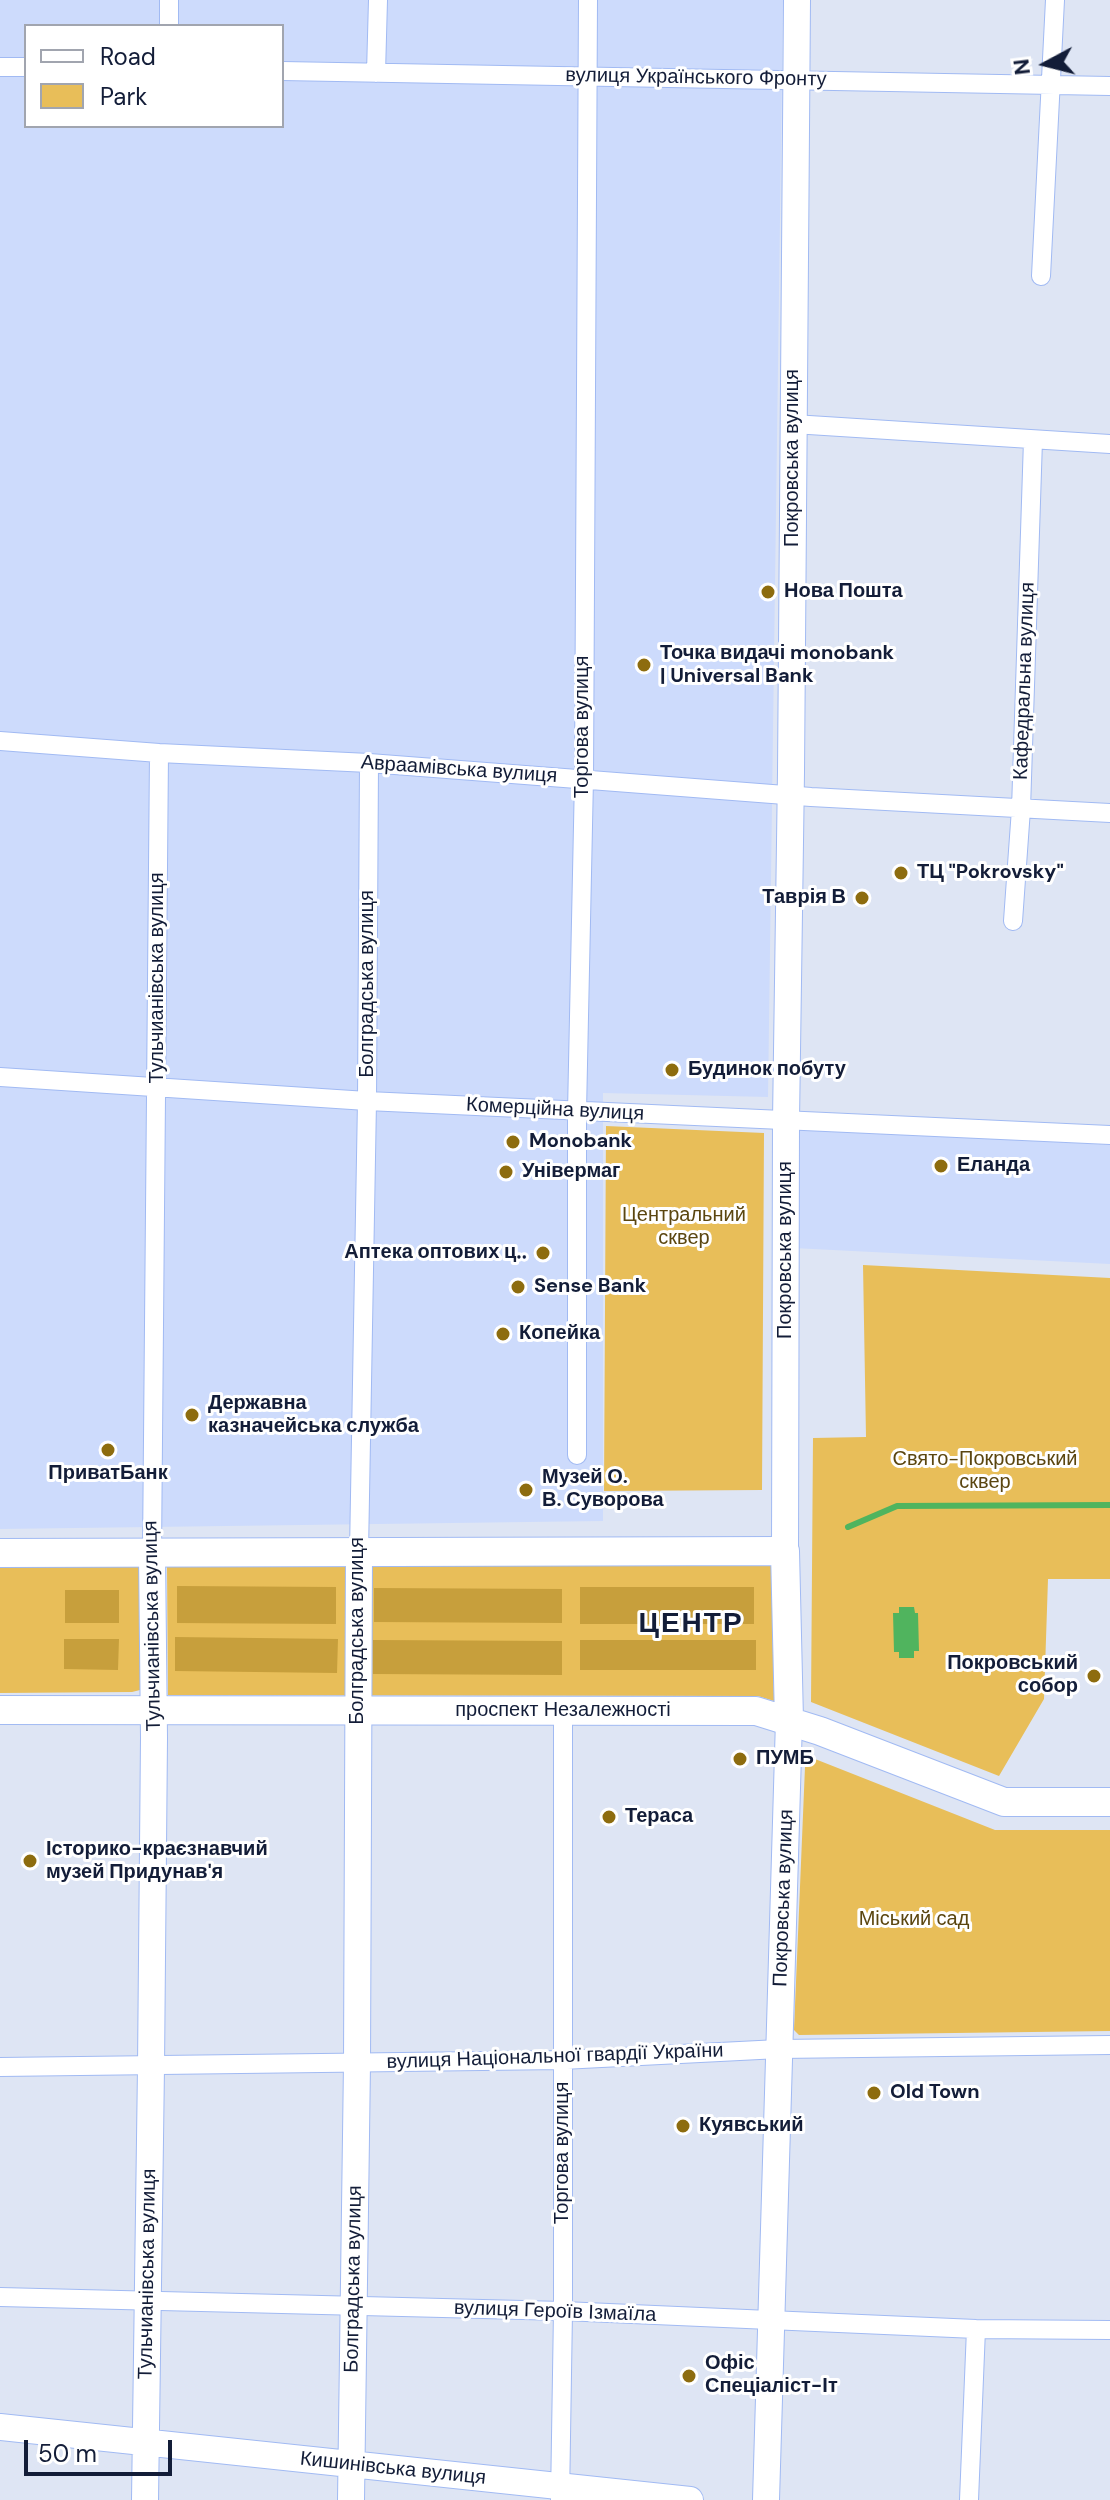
<!DOCTYPE html>
<html>
<head>
<meta charset="utf-8">
<style>
	body { margin:0 }
	#map { position:relative; width:1110px; height:2500px; overflow:hidden; background:#dee5f4; font-family:"DM Sans",sans-serif }
	canvas { display:block }
	.legend { position:absolute; left:24px; top:24px; width:260px; height:104px; box-sizing:border-box; background:#fff; border:2px solid #a1a5af; margin:0; padding:10px 14px; list-style:none; font-size:24px; color:#131d38 }
	.legend li { display:flex; align-items:center; gap:16px; height:40px }
	.legend b { width:40px; border:2px solid #a1a5af }
	.north { position:absolute; left:1006px; top:24px; width:80px; height:80px; -webkit-text-stroke:6px #fff; paint-order:stroke; rotate:263deg; font-size:22px; font-weight:700; line-height:32px; text-align:center; color:#131d38 }
	.north::after { content:''; display:block; margin:auto; width:28px; height:36px; background:#131d38; clip-path:polygon(50% 0,100% 100%,50% 72%,0 100%) }
	.scale { position:absolute; left:24px; top:2440px; width:148px; height:36px; box-sizing:border-box; border:4px solid #131d38; border-top:0; padding-left:10px; font-size:24px; line-height:28px; white-space:nowrap; color:#131d38; -webkit-text-stroke:6px #fff; paint-order:stroke }
</style>
</head>
<body>
<div id="map">
<canvas width="1110" height="2500"></canvas>
<ul class="legend">
<li><b style="height:10px;background:#fff"></b>Road</li>
<li><b style="height:22px;background:#e8be59"></b>Park</li>
</ul>
<div class="north">N</div>
<div class="scale">50 m</div>
</div>
<script>
const ctx = document.querySelector('canvas').getContext('2d');
ctx.lineJoin = 'round';
function fillPath(path, color) {
  ctx.fillStyle = color;
  ctx.fill(path, 'evenodd');
}
function toPath(rows) {
  const path = new Path2D();
  for (const r of rows) {
    path.moveTo(r[0], r[1]);
    for (let i = 2; i < r.length; i += 2) path.lineTo(r[i], r[i + 1]);
  }
  return path;
}
function trace(path, color, width, dash) {
  ctx.strokeStyle = color;
  ctx.lineWidth = width;
  ctx.lineCap = dash ? 'butt' : 'round';
  ctx.setLineDash(dash || []);
  ctx.stroke(path);
}
function label(font, color, halo, rows, align = 'center') {
  ctx.font = font + ' "DM Sans",sans-serif';
  ctx.lineWidth = 6;
  ctx.setLineDash([]);
  ctx.textBaseline = 'middle';
  ctx.strokeStyle = halo;
  ctx.fillStyle = color;
  for (const [text, x, y, turn = 0] of rows) {
    ctx.save();
    ctx.translate(x, y);
    ctx.rotate((+turn || 0) * Math.PI / 180);
    ctx.textAlign = isNaN(turn) ? turn : align;
    if (halo) ctx.strokeText(text, 0, 0);
    ctx.fillText(text, 0, 0);
    ctx.restore();
  }
}
const built = toPath([
	[0,0,783,0,768,1097,603,1093,603,1521,0,1529],
	[26,26,282,26,282,126,26,126],
	[793,1127,1110,1145,1110,1264,793,1248]
]);
const green = toPath([
	[606,1126,764,1133,762,1490,604,1491],
	[863,1265,1110,1278,1110,1579,1048,1579,1044,1699,999,1776,811,1702,813,1438,866,1437],
	[0,1559,142,1563,144,1689,132,1692,0,1693],
	[771,1565,774,1701,758,1696,168,1695,167,1567],
	[815,1759,995,1830,1110,1830,1110,2031,799,2035,794,2030,805,1767]
]);
const forest = toPath([
	[177,1586,336,1587,336,1624,177,1623],
	[580,1587,754,1587,754,1624,580,1624],
	[374,1588,562,1589,562,1623,374,1622],
	[65,1590,119,1590,119,1623,65,1623],
	[175,1637,338,1639,337,1673,175,1671],
	[64,1639,119,1639,118,1670,64,1669],
	[373,1640,562,1641,562,1675,373,1674],
	[580,1640,756,1640,756,1670,580,1670]
]);
const water = toPath([
	[899,1607,914,1607,915,1613,918,1613,919,1651,914,1651,914,1658,899,1658,899,1652,894,1652,893,1613,899,1613]
]);
const stream = toPath([
	[848,1527,897,1506,1110,1505]
]);
const street = toPath([
	[169,0,169,26],
	[0,67,26,67],
	[282,71,1110,86],
	[376,73,378,0],
	[1041,276,1055,0],
	[793,424,1110,444],
	[0,741,159,753,369,763,811,797,1110,813],
	[1013,921,1021,809,1033,440],
	[0,1077,367,1101,1110,1135],
	[577,1455,577,1112,584,778,588,0],
	[359,1552,367,1101,369,763],
	[152,1553,159,753],
	[0,2067,562,2060,779,2049,1110,2045],
	[0,2297,563,2311,976,2329,1110,2330],
	[560,2500,563,2311,563,1710],
	[969,2500,976,2329]
]);
const secondary = toPath([
	[785,1551,786,1121,791,772,797,0],
	[0,2427,690,2500],
	[145,2500,151,2067,154,1738,152,1553],
	[351,2500,357,2063,359,1552],
	[766,2500,789,1720]
]);
const primary = toPath([
	[0,1553,785,1551,789,1720],
	[0,1710,756,1711,820,1731,1004,1802,1110,1802]
]);
const markers = [
	[768,592,8,"#8d6c0f"],
	[644,665,8,"#8d6c0f"],
	[901,873,8,"#8d6c0f"],
	[862,898,8,"#8d6c0f"],
	[672,1070,8,"#8d6c0f"],
	[513,1142,8,"#8d6c0f"],
	[941,1166,8,"#8d6c0f"],
	[506,1172,8,"#8d6c0f"],
	[543,1253,8,"#8d6c0f"],
	[518,1287,8,"#8d6c0f"],
	[503,1334,8,"#8d6c0f"],
	[192,1415,8,"#8d6c0f"],
	[108,1450,8,"#8d6c0f"],
	[526,1490,8,"#8d6c0f"],
	[1094,1676,8,"#8d6c0f"],
	[740,1759,8,"#8d6c0f"],
	[609,1817,8,"#8d6c0f"],
	[30,1861,8,"#8d6c0f"],
	[874,2093,8,"#8d6c0f"],
	[683,2126,8,"#8d6c0f"],
	[689,2376,8,"#8d6c0f"]
];
const streetNames = [
	["вулиця Українського Фронту",696,78,1],
	["Покровська вулиця",793,458,-90],
	["Кафедральна вулиця",1025,681,-88],
	["Торгова вулиця",583,727,-90],
	["Авраамівська вулиця",459,770,4],
	["Тульчианівська вулиця",158,978,-90],
	["Болградська вулиця",368,984,-90],
	["Комерційна вулиця",555,1110,3],
	["Покровська вулиця",786,1250,-90],
	["Тульчианівська вулиця",153,1626,-91],
	["Болградська вулиця",358,1631,-90],
	["проспект Незалежності",563,1711],
	["Покровська вулиця",784,1898,-88],
	["вулиця Національної гвардії України",555,2057,-2],
	["Торгова вулиця",563,2153,-90],
	["Тульчианівська вулиця",148,2274,-89],
	["Болградська вулиця",354,2279,-89],
	["вулиця Героїв Ізмаїла",555,2312,2],
	["Кишинівська вулиця",393,2469,6]
];
const poiNames = [
	["Нова Пошта",784,592],
	["Точка видачі monobank",660,654],
	["| Universal Bank",660,677],
	["ТЦ \"Pokrovsky\"",917,873],
	["Таврія В",846,898,"right"],
	["Будинок побуту",688,1070],
	["Monobank",529,1142],
	["Еланда",957,1166],
	["Універмаг",522,1172],
	["Аптека оптових ц‥",527,1253,"right"],
	["Sense Bank",534,1287],
	["Копейка",519,1334],
	["Державна",208,1404],
	["казначейська служба",208,1427],
	["ПриватБанк",108,1474,"center"],
	["Музей О.",542,1478],
	["В. Суворова",542,1501],
	["Покровський",1078,1664,"right"],
	["собор",1078,1687,"right"],
	["ПУМБ",756,1759],
	["Тераса",625,1817],
	["Історико-краєзнавчий",46,1850],
	["музей Придунав'я",46,1873],
	["Old Town",890,2093],
	["Куявський",699,2126],
	["Офіс",705,2364],
	["Спеціаліст-Іт",705,2387]
];
const parkNames = [
	["Центральний",684,1216],
	["сквер",684,1239],
	["Свято-Покровський",985,1460],
	["сквер",985,1483],
	["Міський сад",914,1920]
];
const districtNames = [
	["ЦЕНТР",691,1625]
];
fillPath(built, '#cddbfc');
fillPath(green, '#e8be59');
fillPath(forest, '#c79f3c');
fillPath(water, '#50b45e');
trace(stream, '#50b45e', 6);
trace(street, '#a1baf3', 20);
trace(secondary, '#a1baf3', 28);
trace(primary, '#a1baf3', 30);
trace(street, '#fff', 18);
trace(secondary, '#fff', 26);
trace(primary, '#fff', 28);
for (const [x, y, r, color] of markers) {
  const dot = new Path2D();
  dot.arc(x, y, r, 0, 2 * Math.PI);
  ctx.fillStyle = color;
  ctx.fill(dot);
  trace(dot, '#fff', 3);
}
label('20px', '#131d38', '#fff', streetNames);
label('bold 20px', '#131d38', '#fff', poiNames, 'left');
label('20px', '#5b4610', '#fff', parkNames);
ctx.letterSpacing = '2px';
label('bold 28px', '#131d38', '#fff', districtNames);
ctx.letterSpacing = '0px';
</script>
</body>
</html>
